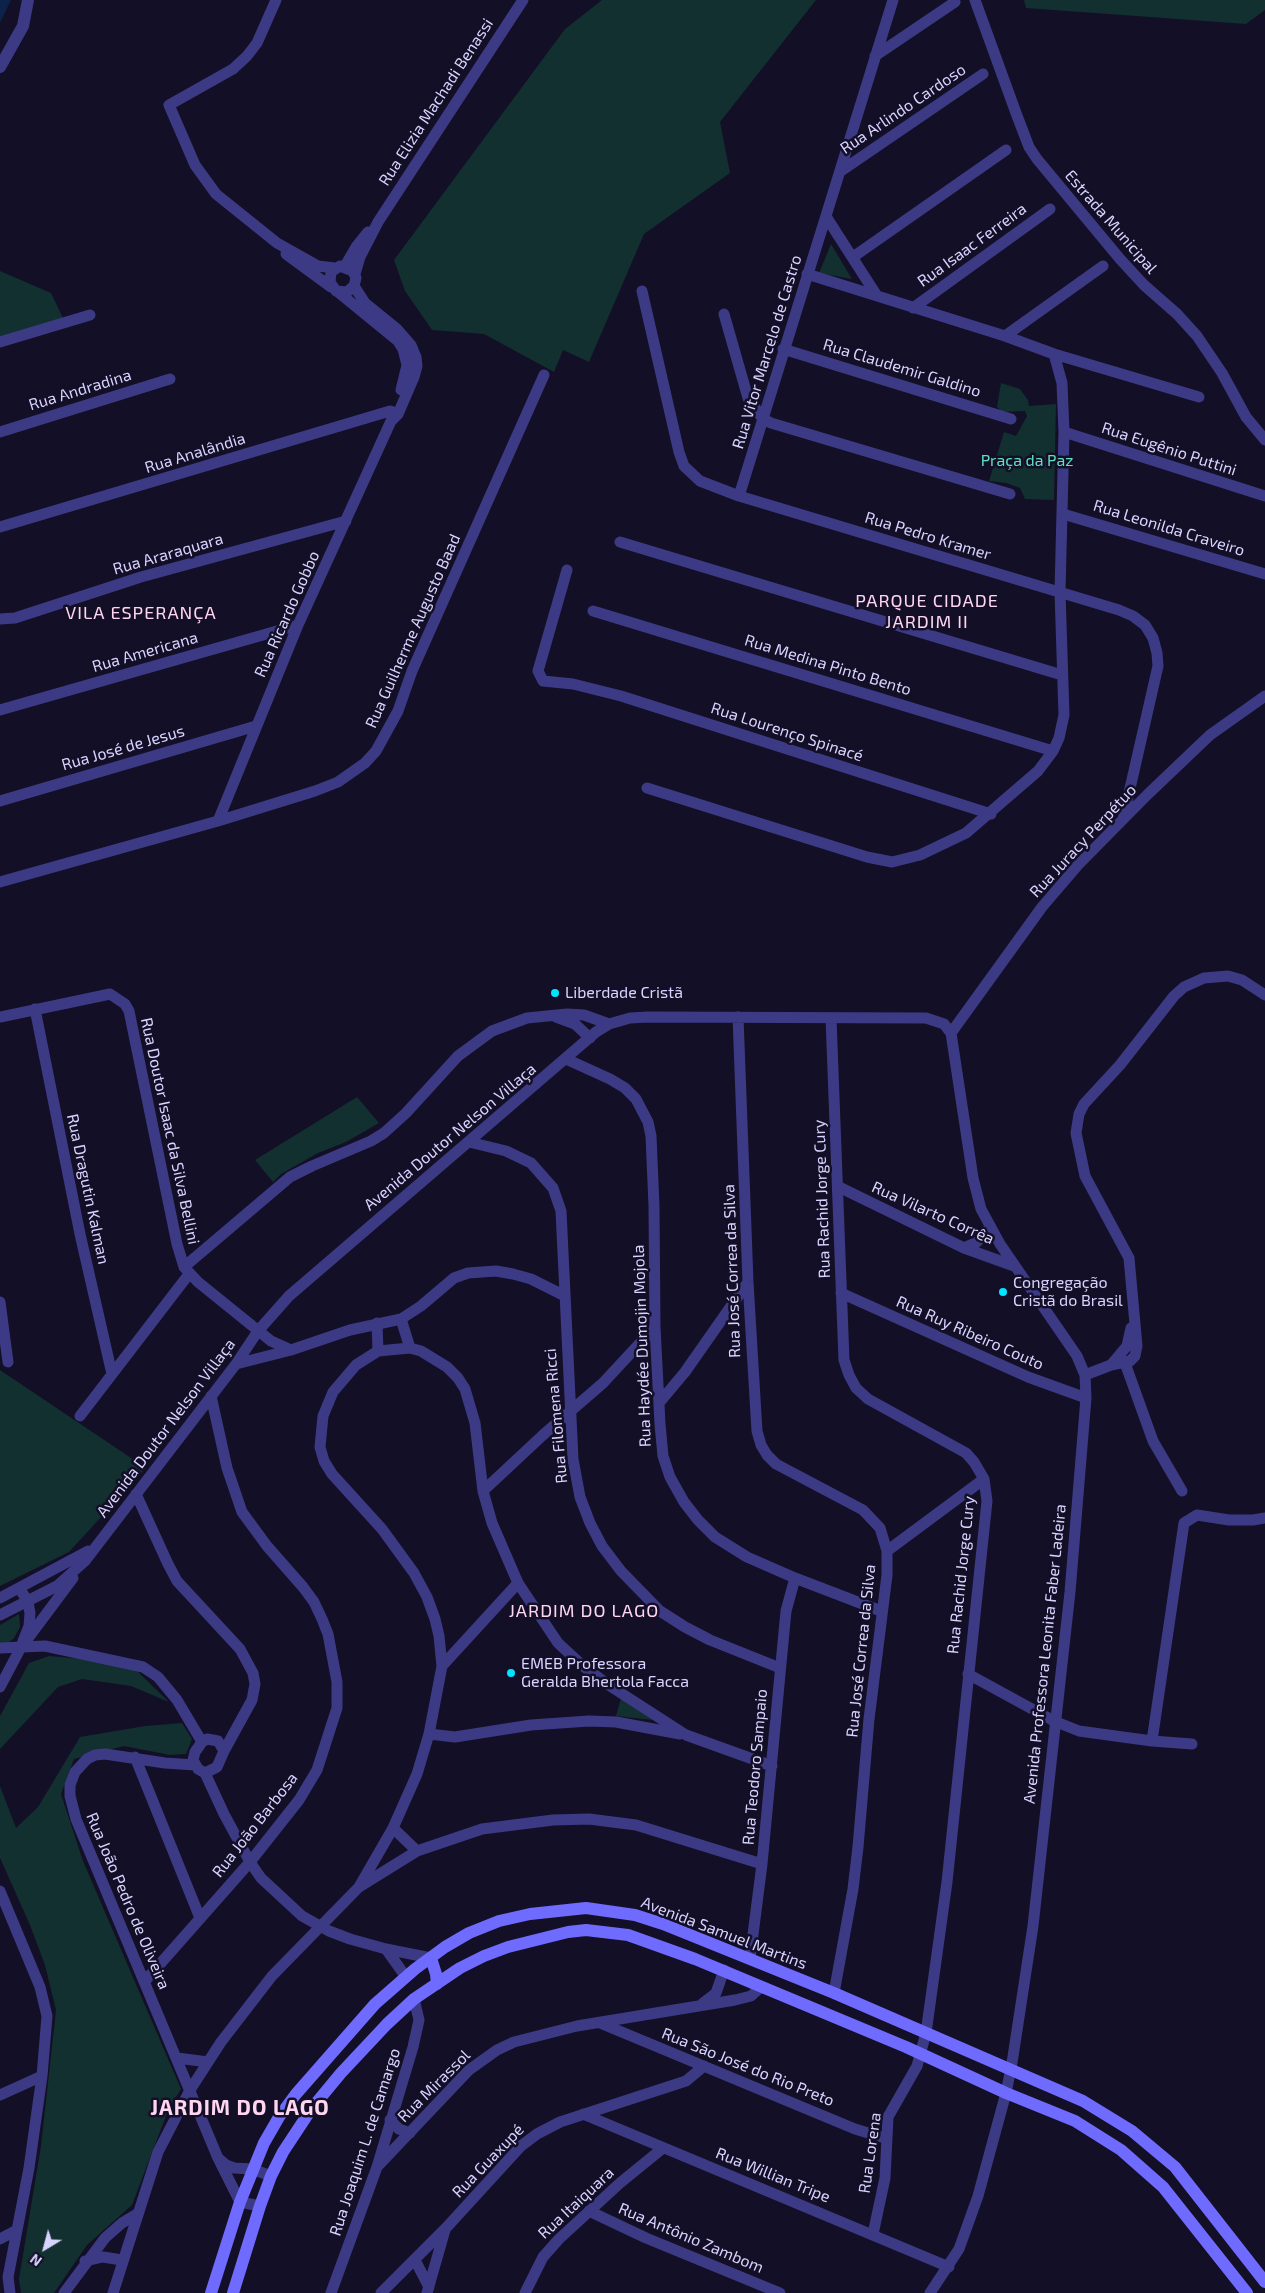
<!DOCTYPE html>
<html>
<head>
<meta charset="utf-8">
<style>
	body { margin:0 }
	#map { position:relative; width:1265px; height:2293px; overflow:hidden; background:#130f26; font-family:"Exo 2",sans-serif }
	canvas { display:block }
	.north { position:absolute; left:20px; top:2223px; width:50px; height:50px; -webkit-text-stroke:4px #130f26; paint-order:stroke; rotate:217deg; font-size:14px; font-weight:700; line-height:20px; text-align:center; color:#d9d4ff }
	.north::after { content:''; display:block; margin:auto; width:18px; height:22px; background:#d9d4ff; clip-path:polygon(50% 0,100% 100%,50% 72%,0 100%) }
</style>
</head>
<body>
<div id="map">
<canvas width="1265" height="2293"></canvas>
<div class="north">N</div>
</div>
<script>
const ctx = document.querySelector('canvas').getContext('2d');
ctx.lineJoin = 'round';
function fillPath(path, color) {
  ctx.fillStyle = color;
  ctx.fill(path, 'evenodd');
}
function toPath(rows) {
  const path = new Path2D();
  for (const r of rows) {
    path.moveTo(r[0], r[1]);
    for (let i = 2; i < r.length; i += 2) path.lineTo(r[i], r[i + 1]);
  }
  return path;
}
function trace(path, color, width, dash) {
  ctx.strokeStyle = color;
  ctx.lineWidth = width;
  ctx.lineCap = dash ? 'butt' : 'round';
  ctx.setLineDash(dash || []);
  ctx.stroke(path);
}
function label(font, color, halo, rows, align = 'center') {
  ctx.font = font + ' "Exo 2",sans-serif';
  ctx.lineWidth = 5;
  ctx.setLineDash([]);
  ctx.textBaseline = 'middle';
  ctx.strokeStyle = halo;
  ctx.fillStyle = color;
  for (const [text, x, y, turn = 0] of rows) {
    ctx.save();
    ctx.translate(x, y);
    ctx.rotate((+turn || 0) * Math.PI / 180);
    ctx.textAlign = isNaN(turn) ? turn : align;
    if (halo) ctx.strokeText(text, 0, 0);
    ctx.fillText(text, 0, 0);
    ctx.restore();
  }
}
const green = toPath([
	[602,0,816,0,720,122,730,173,644,234,589,362,563,350,554,372,484,334,432,330,405,291,394,260,565,29],
	[1024,0,1265,0,1265,10,1246,24,1026,8],
	[831,244,852,279,819,273],
	[0,271,51,293,63,318,0,339],
	[1001,383,1020,389,1028,400,1029,406,1056,404,1054,500,1025,499,1020,488,1006,483,989,481,1004,432,1016,436,1027,416,1025,411,1002,412,997,407],
	[357,1097,379,1123,346,1142,318,1153,281,1174,273,1182,255,1160],
	[0,1370,146,1468,69,1552,0,1586],
	[19,1614,20,1627,14,1638,7,1644,0,1645,0,1625],
	[49,1656,83,1659,134,1668,169,1702,131,1686,82,1679,58,1687,0,1749,0,1716,29,1663],
	[621,1698,653,1720,616,1716],
	[182,1723,192,1739,186,1754,170,1755,124,1746,74,1759,61,1794,83,1861,181,2089,169,2108,132,2205,87,2245,54,2293,21,2293,19,2279,41,2146,56,2010,45,1965,30,1925,0,1858,0,1786,16,1828,38,1807,80,1737,145,1726]
]);
const water = toPath([
	[0,0,11,0,0,23]
]);
const minor = toPath([
	[276,0,257,43,247,56,233,69,169,105,195,165,216,194,277,243,318,266,335,268],
	[975,0,1016,113,1029,147,1037,159,1120,259,1144,285,1177,314,1197,336,1222,373,1246,417,1265,440],
	[875,56,955,2],
	[841,171,983,74],
	[827,218,877,296],
	[286,254,331,287],
	[853,257,1006,150],
	[345,266,356,247,368,232],
	[355,274,360,257,378,222,523,0],
	[807,274,1005,336,1054,354,1199,397],
	[642,291,679,452,684,466,700,481,739,496,1119,610,1133,616,1145,625,1153,638,1157,653,1158,666,1123,819],
	[338,292,398,341,403,349,407,365,401,390],
	[913,308,1050,209],
	[724,314,748,398,763,419,771,423,1010,494],
	[1005,336,1103,266],
	[0,342,90,315],
	[783,349,1011,419],
	[0,432,170,379],
	[1064,432,1265,496],
	[739,496,893,0],
	[1063,514,1265,574],
	[0,527,390,411,398,414],
	[620,542,1062,675],
	[567,570,538,671,543,681,573,684,621,696,991,814],
	[593,611,1053,751],
	[0,619,15,618,141,577,346,521],
	[0,710,298,625],
	[647,788,867,857,892,862,920,855,966,833,1038,771,1053,751,1059,738,1064,715,1060,592,1064,432,1062,383,1054,354],
	[0,801,256,726],
	[218,821,298,625,391,421,398,414,414,377,417,366,416,357,411,345,397,329,365,303,354,286,356,278,353,271,340,266,331,272,330,282,336,291,347,292,354,286],
	[0,882,218,821,315,791,338,782,365,763,376,751,398,711,412,671,544,375],
	[35,1009,80,1234,112,1374],
	[0,1017,110,994,125,1004,129,1011,177,1244,184,1267,198,1282,271,1341,291,1350],
	[556,1017,575,1024,590,1038],
	[738,1017,748,1282,757,1431,761,1445,767,1455,776,1464,863,1510,880,1528,887,1551,887,1575,869,1719,858,1847,853,1889,834,1993],
	[831,1018,844,1360,849,1375,856,1388,868,1399,966,1453,974,1462,984,1479,987,1501,947,1882,926,2033,917,2066,888,2117,885,2178,873,2234],
	[951,1033,1042,907,1078,865,1147,795,1210,735,1265,696],
	[566,1059,610,1079,625,1088,636,1099,648,1122,651,1136,654,1206,655,1327,660,1424,663,1456,670,1477,684,1502,698,1520,715,1537,747,1557,795,1578,881,1611],
	[469,1142,506,1151,531,1163,553,1188,561,1211,573,1459,580,1497,590,1523,602,1546,621,1571,660,1611,685,1627,710,1640,780,1668],
	[839,1187,964,1248,1014,1266],
	[964,1248,977,1242,990,1227],
	[184,1267,290,1177,312,1166,371,1141,384,1133,406,1113,458,1056,492,1031,527,1018,567,1014,584,1015,609,1024],
	[841,1293,1028,1377,1086,1398],
	[0,1302,8,1362],
	[401,1319,410,1348],
	[377,1323,378,1351],
	[1125,1363,1153,1441,1182,1491],
	[236,1364,291,1350,350,1330,401,1319,421,1306,454,1278,468,1273,496,1271,513,1274,531,1279,565,1296],
	[1111,1365,1127,1346,1131,1328],
	[1085,1375,1111,1365,1130,1361,1135,1356,1137,1346,1129,1258,1085,1176,1076,1133,1079,1114,1084,1104,1120,1065,1174,996,1184,987,1204,978,1228,976,1242,980,1265,995],
	[659,1403,685,1372,748,1282],
	[80,1416,189,1274],
	[483,1491,543,1435,603,1383,655,1327],
	[136,1494,168,1564,177,1581,240,1649,253,1673,255,1684,252,1700,224,1751],
	[887,1551,984,1479],
	[0,1598,88,1551],
	[0,1615,57,1586,85,1561,236,1364,258,1331,289,1296,596,1032,609,1024,630,1018,648,1017,926,1018,944,1024,951,1033,973,1178,981,1209,1000,1244,1077,1356,1085,1375,1086,1398,1070,1592,1033,1926,1012,2063,1006,2093,978,2196,959,2249,930,2293],
	[0,1648,45,1646,143,1667,158,1677,177,1700,202,1742],
	[20,1649,73,1578],
	[442,1666,518,1583],
	[968,1674,1054,1721,1079,1731,1152,1741,1192,1744],
	[0,1687,20,1649,29,1626,30,1613,28,1602,20,1589],
	[429,1734,455,1737,531,1725,589,1721,616,1722,680,1734],
	[207,1739,218,1741,224,1751,217,1767,205,1773,198,1769,193,1760,195,1752,202,1742,207,1739],
	[1152,1741,1184,1523,1197,1515,1229,1520,1253,1520,1265,1518],
	[135,1757,200,1918],
	[195,1765,165,1763,105,1754,95,1755,87,1759,75,1772,70,1785,70,1796,76,1819,218,2158,240,2202,260,2206],
	[205,1773,224,1814,250,1862,261,1878,302,1916,329,1931,350,1939,386,1949,431,1958],
	[393,1828,417,1851],
	[359,1887,393,1828,417,1774,429,1734,442,1666,439,1636,435,1619,427,1597,414,1573,382,1529,332,1474,324,1461,320,1447,323,1416,333,1392,356,1365,378,1351,410,1348,421,1351,447,1367,458,1378,465,1389,475,1423,483,1491,492,1523,518,1583,558,1643,583,1666,607,1684,686,1735,772,1766],
	[0,1891,40,1987,47,2016,42,2076,29,2168,8,2277,10,2293],
	[386,1949,406,1977],
	[750,1958,762,1864,786,1611,795,1578],
	[145,1981,250,1862,299,1800,317,1770,337,1708,337,1682,328,1634,322,1619,314,1602,303,1587,267,1546,242,1512,227,1468,211,1396],
	[703,2003,716,1993,724,1970],
	[600,2023,855,2129,885,2138],
	[177,2058,208,2062],
	[0,2095,42,2076],
	[583,2114,949,2267],
	[390,2120,399,2129,410,2133],
	[219,2159,226,2165,234,2168,252,2169,271,2176],
	[377,2167,469,2070,497,2050,514,2042,577,2026,735,2000,751,1996,761,1987],
	[589,2211,646,2238,780,2293],
	[0,2239,15,2231],
	[415,2260,429,2287],
	[85,2261,103,2257,122,2260],
	[64,2293,105,2238,122,2223,137,2214],
	[113,2293,158,2152,190,2090,221,2042,272,1976,359,1887,417,1851,482,1829,553,1820,589,1819,636,1825,762,1864],
	[331,2293,377,2167,413,2047,419,2020,414,1999],
	[381,2293,446,2228,521,2146,537,2134,560,2122,686,2081,704,2066],
	[427,2293,445,2230],
	[525,2293,543,2257,559,2239,620,2183,663,2148]
]);
const tertiary = toPath([
	[0,67,23,26,28,0]
]);
const secondary = toPath([
	[431,1958,436,1974,437,1984],
	[211,2293,240,2202,264,2143,279,2117,296,2094,375,2004,415,1969,445,1947,469,1933,499,1921,530,1914,586,1908,635,1915,663,1924,834,1993,1083,2101,1132,2131,1175,2167,1265,2282],
	[233,2293,260,2206,271,2176,283,2152,312,2108,341,2073,387,2024,414,1999,460,1968,484,1956,508,1947,568,1932,586,1930,628,1935,695,1959,906,2047,1006,2093,1075,2121,1121,2150,1163,2187,1247,2293]
]);
const markers = [
	[555,993,5,"#00e5ff"],
	[1003,1292,5,"#00e5ff"],
	[511,1673,5,"#00e5ff"]
];
const streetNames = [
	["Rua Elizia Machadi Benassi",436,102,-57],
	["Rua Arlindo Cardoso",903,109,-34],
	["Estrada Municipal",1111,222,49],
	["Rua Isaac Ferreira",972,245,-36],
	["Rua Vitor Marcelo de Castro",767,352,-73],
	["Rua Claudemir Galdino",902,368,17],
	["Rua Andradina",80,390,-17],
	["Rua Eugênio Puttini",1169,449,18],
	["Rua Analândia",195,453,-17],
	["Rua Leonilda Craveiro",1169,528,17],
	["Rua Pedro Kramer",928,536,17],
	["Rua Araraquara",168,554,-16],
	["Rua Ricardo Gobbo",287,614,-66],
	["Rua Guilherme Augusto Baad",413,631,-66],
	["Rua Americana",145,652,-16],
	["Rua Medina Pinto Bento",828,665,17],
	["Rua Lourenço Spinacé",787,732,18],
	["Rua José de Jesus",123,748,-16],
	["Rua Juracy Perpétuo",1083,841,-47],
	["Rua Doutor Isaac da Silva Bellini",170,1131,78],
	["Avenida Doutor Nelson Villaça",450,1137,-40],
	["Rua Dragutin Kalman",88,1189,78],
	["Rua Rachid Jorge Cury",822,1199,-92],
	["Rua Vilarto Corrêa",933,1213,24],
	["Rua José Correa da Silva",732,1271,-92],
	["Rua Ruy Ribeiro Couto",970,1333,24],
	["Rua Haydée Dumojin Mojola",642,1346,-92],
	["Rua Filomena Ricci",556,1416,-95],
	["Avenida Doutor Nelson Villaça",166,1428,-53],
	["Rua Rachid Jorge Cury",961,1575,-84],
	["Rua José Correa da Silva",861,1651,-84],
	["Avenida Professora Leonita Faber Ladeira",1045,1654,-84],
	["Rua Teodoro Sampaio",755,1767,-85],
	["Rua João Barbosa",255,1825,-52],
	["Rua João Pedro de Oliveira",128,1901,67],
	["Avenida Samuel Martins",724,1933,21],
	["Rua São José do Rio Preto",748,2067,22],
	["Rua Mirassol",434,2086,-45],
	["Rua Joaquim L. de Camargo",365,2142,-72],
	["Rua Lorena",870,2153,-82],
	["Rua Guaxupé",488,2161,-46],
	["Rua Willian Tripe",773,2175,22],
	["Rua Itaiquara",576,2203,-43],
	["Rua Antônio Zambom",691,2238,23]
];
const parkNames = [
	["Praça da Paz",1027,461]
];
const poiNames = [
	["Liberdade Cristã",565,993],
	["Congregação",1013,1283],
	["Cristã do Brasil",1013,1301],
	["EMEB Professora",521,1664],
	["Geralda Bhertola Facca",521,1682]
];
const neighbourhoodNames = [
	["PARQUE CIDADE",927,601],
	["JARDIM II",927,622],
	["VILA ESPERANÇA",141,613],
	["JARDIM DO LAGO",584,1611]
];
const districtNames = [
	["JARDIM DO LAGO",240,2108]
];
fillPath(green, '#12302f');
fillPath(water, '#0c2248');
trace(minor, '#3d3a85', 11);
trace(tertiary, '#3d3a85', 12);
trace(secondary, '#6f6bff', 12);
for (const [x, y, r, color] of markers) {
  const dot = new Path2D();
  dot.arc(x, y, r, 0, 2 * Math.PI);
  ctx.fillStyle = color;
  ctx.fill(dot);
  trace(dot, '#130f26', 2);
}
label('16px', '#d9d4ff', '#130f26', streetNames);
label('16px', '#5fe0c0', '#130f26', parkNames);
label('16px', '#d9d4ff', '#130f26', poiNames, 'left');
ctx.letterSpacing = '1px';
label('18px', '#ffd6f0', '#130f26', neighbourhoodNames);
ctx.letterSpacing = '0px';
ctx.letterSpacing = '1px';
label('bold 21px', '#ffd6f0', '#130f26', districtNames);
ctx.letterSpacing = '0px';
</script>
</body>
</html>
